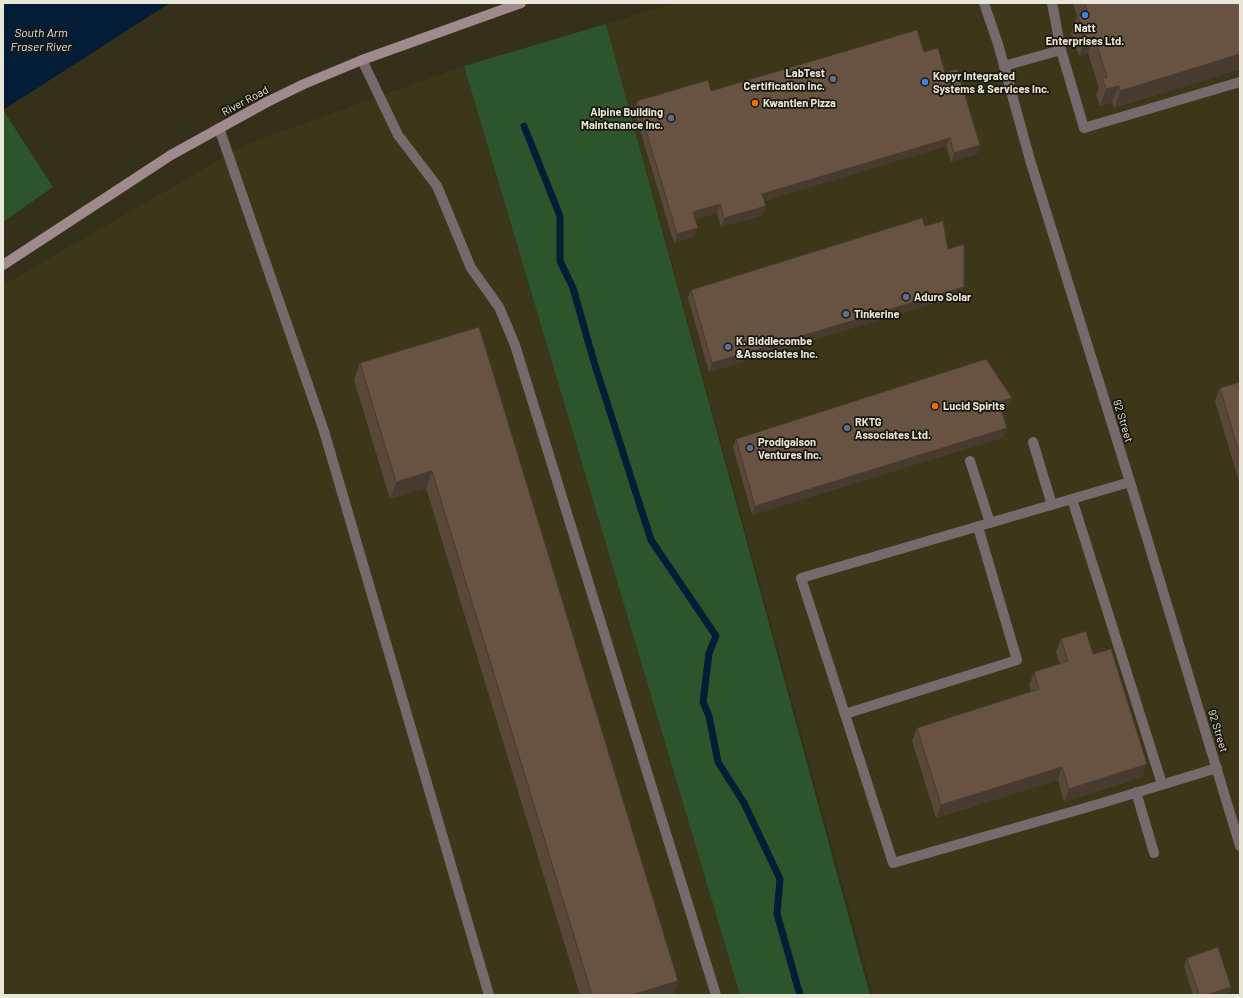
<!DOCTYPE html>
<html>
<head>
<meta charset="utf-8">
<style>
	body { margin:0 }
	#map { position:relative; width:1243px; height:998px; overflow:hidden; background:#35301a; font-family:Barlow,sans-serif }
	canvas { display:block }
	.frame { position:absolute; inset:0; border:4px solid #e9e7d9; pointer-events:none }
</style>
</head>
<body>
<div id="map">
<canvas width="1243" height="998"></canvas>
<div class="frame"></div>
</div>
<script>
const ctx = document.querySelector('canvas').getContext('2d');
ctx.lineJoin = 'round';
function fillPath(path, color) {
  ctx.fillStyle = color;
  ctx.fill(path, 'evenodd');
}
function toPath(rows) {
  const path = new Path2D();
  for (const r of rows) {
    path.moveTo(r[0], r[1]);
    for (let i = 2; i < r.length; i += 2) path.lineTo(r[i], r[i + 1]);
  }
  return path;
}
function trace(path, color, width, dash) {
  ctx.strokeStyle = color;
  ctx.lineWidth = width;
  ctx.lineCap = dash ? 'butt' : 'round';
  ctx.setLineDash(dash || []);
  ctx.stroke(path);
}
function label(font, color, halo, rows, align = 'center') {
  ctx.font = font + ' Barlow,sans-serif';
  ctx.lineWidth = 3.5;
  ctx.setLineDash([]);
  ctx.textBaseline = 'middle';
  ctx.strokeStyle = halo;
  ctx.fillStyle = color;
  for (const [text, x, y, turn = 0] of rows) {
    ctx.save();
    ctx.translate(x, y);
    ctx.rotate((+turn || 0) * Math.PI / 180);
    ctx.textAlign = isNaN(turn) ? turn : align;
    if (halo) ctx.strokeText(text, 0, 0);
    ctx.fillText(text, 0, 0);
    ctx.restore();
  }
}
const built = toPath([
	[674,3,1240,3,1240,995,873,995,606,24],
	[464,66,740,995,3,995,3,285,247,144]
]);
const green = toPath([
	[606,24,870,995,740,995,464,66],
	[3,110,53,187,3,222]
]);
const water = toPath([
	[3,3,170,3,3,110]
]);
const stream = toPath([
	[524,126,560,216,560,261,573,288,594,362,651,540,716,636,709,653,703,702,709,716,718,762,744,803,780,879,777,914,800,995]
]);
const lane = toPath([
	[1061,50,1084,128,1240,82],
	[362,60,398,135,437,186,471,268,499,307,515,345,716,995],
	[1004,66,1061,50,1052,3],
	[219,128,324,431,489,995],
	[1033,442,1052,505],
	[970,461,990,523],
	[1130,482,801,578,893,863,1102,803,1217,768],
	[1072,499,1162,784],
	[845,714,1017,660,978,527],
	[1136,792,1154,853]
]);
const street = toPath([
	[984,3,998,44,1030,160,1130,482,1240,846]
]);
const secondary = toPath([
	[3,265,171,155,267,102,304,84,362,60,521,3]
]);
const wall = toPath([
	[1073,3,1240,3,1240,69,1114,108,1112,102,1100,106,1096,95,1099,88,1088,53,1079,56,1071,33,1077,16],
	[924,52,945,73,980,145,977,154,951,162,946,146,764,201,763,215,721,227,717,213,695,219,694,237,674,243,634,110,637,101,711,91],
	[925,226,948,249,964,287,960,295,709,372,688,298,691,290],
	[479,327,678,981,673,995,580,995,426,488,390,499,354,380,360,363],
	[1240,382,1240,485,1215,401,1220,388],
	[1012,398,1008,406,1001,409,1004,437,752,515,733,447,736,439],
	[1061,639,1093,654,1142,777,1064,802,1058,780,936,818,912,741,917,728,1031,692,1029,685,1034,672,1060,664,1056,652],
	[1187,958,1231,987,1228,995,1193,995,1184,966]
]);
const shadedWall = toPath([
	[1094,36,1088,53,1079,56,1085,39],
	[1240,54,1240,69,1114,108,1120,91],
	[1119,86,1112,102,1100,106,1106,89],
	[950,138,946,146,759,203,762,194],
	[980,145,977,154,951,162,954,153],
	[720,204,717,213,690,221,693,212],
	[766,206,763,215,721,227,724,218],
	[698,228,694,237,674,243,677,234],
	[964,287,960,295,709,372,712,363],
	[1012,398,1008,406,995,410,999,402],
	[1007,428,1004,437,752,515,755,506],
	[432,471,426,488,390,499,396,482],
	[1147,764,1142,777,1064,802,1069,789],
	[1062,767,1058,780,936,818,941,805],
	[678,981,673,995,631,995],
	[1231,987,1228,995,1206,995]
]);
const building = toPath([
	[1085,3,1240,3,1240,54,1120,91,1119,86,1106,89,1102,78,1107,77,1094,36,1085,39,1078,16,1088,13,1085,3],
	[917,30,924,52,938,48,945,73,957,69,980,145,954,153,950,138,762,194,766,206,724,218,720,204,693,212,698,228,677,234,637,101,708,80,711,91,917,30],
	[922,218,925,226,943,221,948,249,964,244,964,287,712,363,691,290,922,218],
	[479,327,678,981,631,995,592,995,432,471,396,482,360,363,479,327],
	[986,359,1012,398,999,402,1007,428,755,506,736,439,986,359],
	[1240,382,1240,456,1220,388,1240,382],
	[1086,631,1093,654,1111,649,1147,764,1069,789,1062,767,941,805,917,728,1039,689,1034,672,1068,661,1061,639,1086,631],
	[1218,947,1231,987,1206,995,1199,995,1187,958,1218,947]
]);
const markers = [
	[1085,15,4,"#3f7fe0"],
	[833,79,4,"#5c6f8a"],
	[925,82,4,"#3f7fe0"],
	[755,103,4,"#e8710a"],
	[671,118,4,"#5c6f8a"],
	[906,297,4,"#5c6f8a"],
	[846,314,4,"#5c6f8a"],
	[728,347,4,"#5c6f8a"],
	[935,406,4,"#e8710a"],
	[847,428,4,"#5c6f8a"],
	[750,448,4,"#5c6f8a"]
];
const poiNames = [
	["Natt",1085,28,"center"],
	["Enterprises Ltd.",1085,41,"center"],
	["LabTest",825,73,"right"],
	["Certification Inc.",825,86,"right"],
	["Kopyr Integrated",933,76],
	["Systems & Services Inc.",933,89],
	["Kwantlen Pizza",763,103],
	["Alpine Building",663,112,"right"],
	["Maintenance Inc.",663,125,"right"],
	["Aduro Solar",914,297],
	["Tinkerine",854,314],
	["K. Biddlecombe",736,341],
	["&Associates Inc.",736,354],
	["Lucid Spirits",943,406],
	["RKTG",855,422],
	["Associates Ltd.",855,435],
	["Prodigalson",758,442],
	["Ventures Inc.",758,455]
];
const streetNames = [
	["River Road",245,101,-28],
	["92 Street",1123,421,73],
	["92 Street",1218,731,73]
];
const waterNames = [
	["South Arm",41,33],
	["Fraser River",41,47]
];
fillPath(built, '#3c3718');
fillPath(green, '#2d552b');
fillPath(water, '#031d36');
trace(stream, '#031d36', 7);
trace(lane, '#776a6c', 10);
trace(street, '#776a6c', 10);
trace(secondary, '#9f8a8e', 10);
fillPath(wall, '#59473a');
fillPath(shadedWall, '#493a2f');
fillPath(building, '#685343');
trace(building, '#493a2f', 1);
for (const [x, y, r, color] of markers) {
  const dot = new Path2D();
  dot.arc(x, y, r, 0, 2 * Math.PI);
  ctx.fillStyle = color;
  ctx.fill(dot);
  trace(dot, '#1a180e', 1.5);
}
label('bold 11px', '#e9e7d9', '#1a180e', poiNames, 'left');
label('11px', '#e9e7d9', '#1a180e', streetNames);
label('italic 12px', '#d6e4f3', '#1a180e', waterNames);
</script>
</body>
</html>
